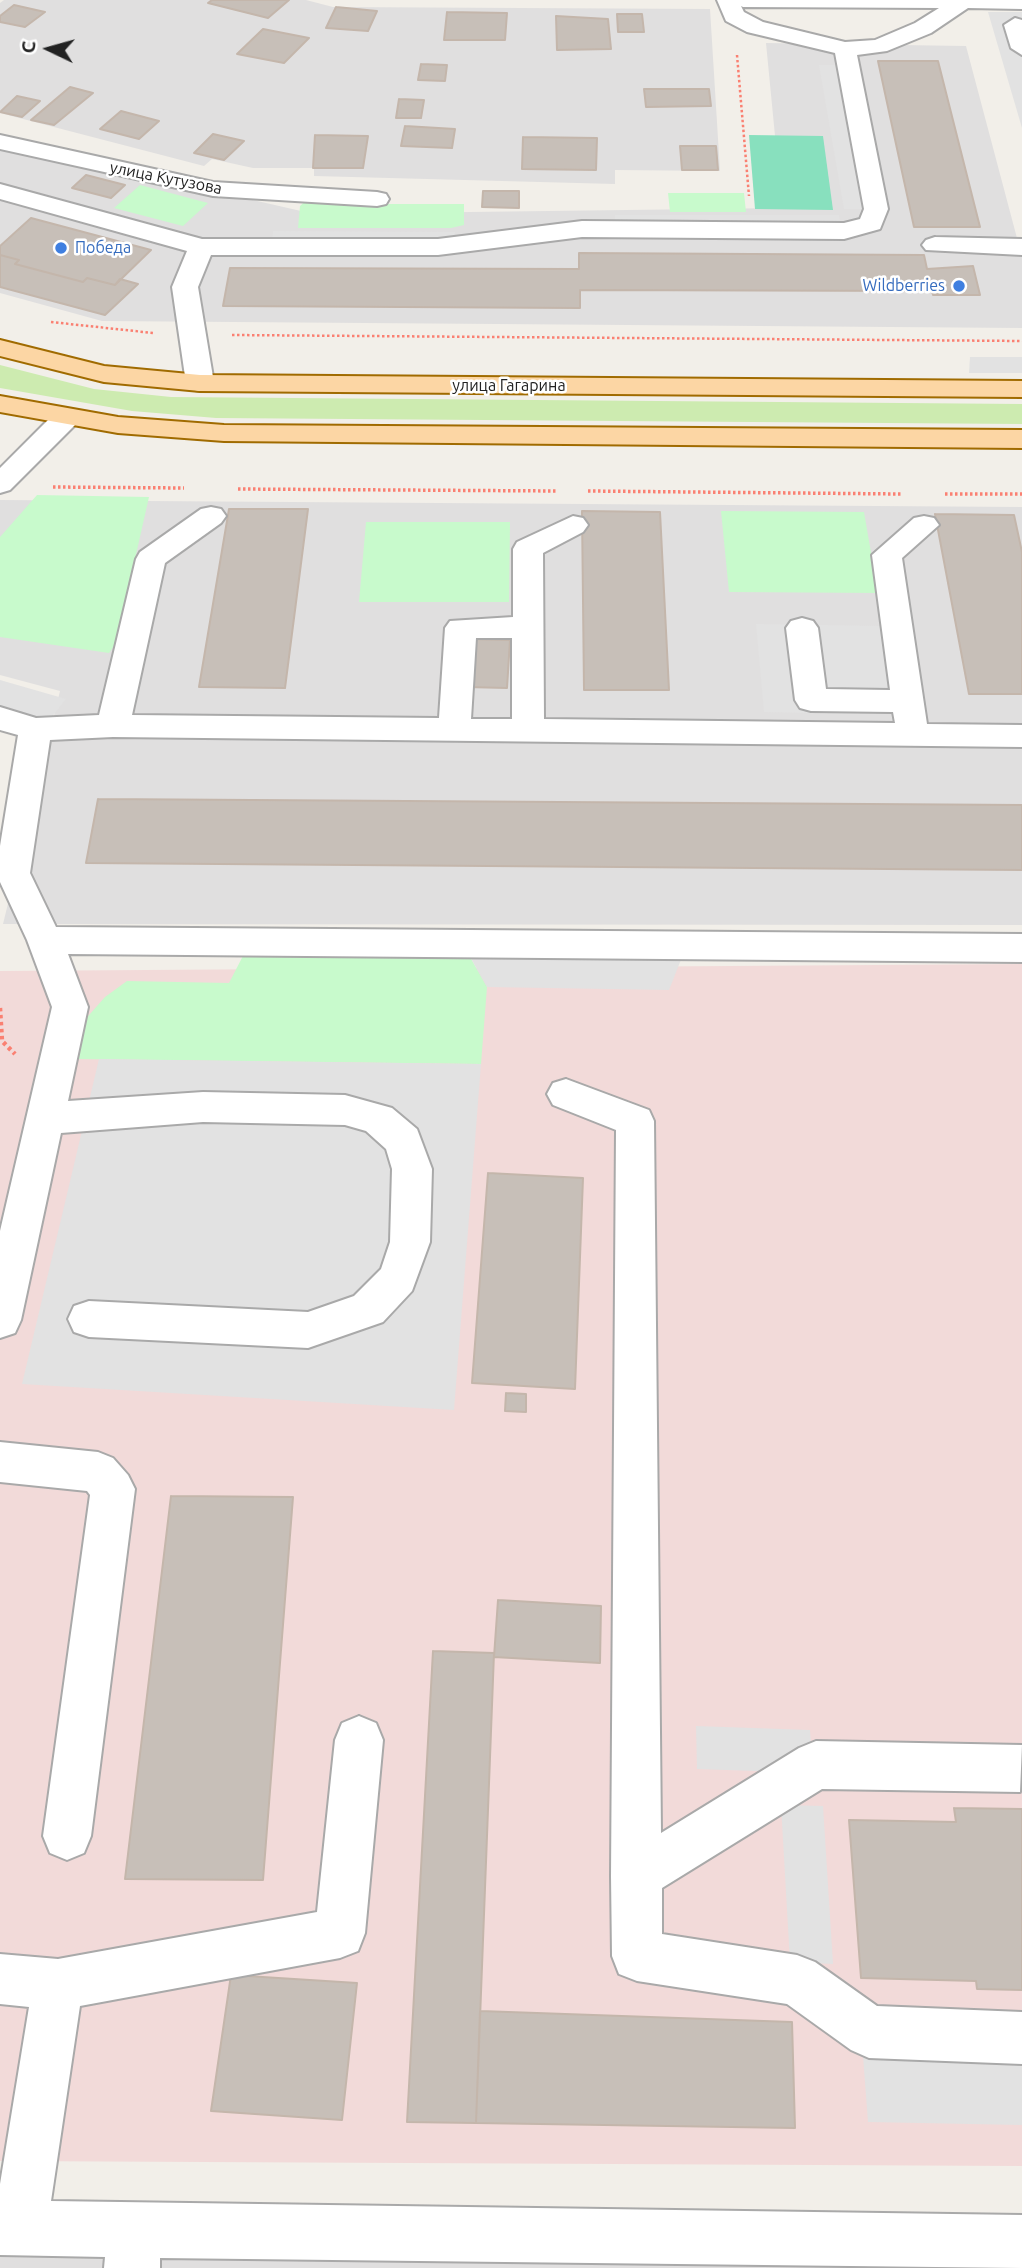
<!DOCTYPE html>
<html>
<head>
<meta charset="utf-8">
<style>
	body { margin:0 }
	#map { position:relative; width:1022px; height:2268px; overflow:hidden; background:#f2efe9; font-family:Ubuntu,sans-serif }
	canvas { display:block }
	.north { position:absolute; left:14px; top:14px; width:70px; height:70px; -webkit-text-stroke:5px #fff; paint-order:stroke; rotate:275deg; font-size:19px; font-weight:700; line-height:28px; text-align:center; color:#222 }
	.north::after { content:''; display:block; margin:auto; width:24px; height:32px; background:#222; clip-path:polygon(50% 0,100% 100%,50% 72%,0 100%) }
</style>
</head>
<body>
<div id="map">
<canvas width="1022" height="2268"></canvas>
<div class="north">С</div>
</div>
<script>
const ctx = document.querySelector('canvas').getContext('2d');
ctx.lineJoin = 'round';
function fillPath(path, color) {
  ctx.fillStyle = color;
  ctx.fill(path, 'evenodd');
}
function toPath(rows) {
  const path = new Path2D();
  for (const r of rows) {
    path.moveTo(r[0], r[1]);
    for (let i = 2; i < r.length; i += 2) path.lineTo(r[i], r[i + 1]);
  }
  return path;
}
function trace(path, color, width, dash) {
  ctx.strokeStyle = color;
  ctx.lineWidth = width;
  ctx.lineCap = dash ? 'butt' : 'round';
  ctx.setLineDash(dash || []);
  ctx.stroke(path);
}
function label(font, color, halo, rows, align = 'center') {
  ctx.font = font + ' Ubuntu,sans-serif';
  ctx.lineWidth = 5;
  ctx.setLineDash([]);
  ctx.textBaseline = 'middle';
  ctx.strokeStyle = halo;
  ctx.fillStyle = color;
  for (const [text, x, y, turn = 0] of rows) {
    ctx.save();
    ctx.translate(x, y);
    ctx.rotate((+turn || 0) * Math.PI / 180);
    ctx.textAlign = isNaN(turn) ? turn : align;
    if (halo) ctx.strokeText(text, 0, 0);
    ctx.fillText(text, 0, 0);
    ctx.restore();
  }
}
const residential = toPath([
	[4,0,306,0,333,7,710,9,720,171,615,170,615,184,314,176,314,168,253,168,212,159,204,166,0,113,0,3],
	[766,43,966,46,1022,257,1022,328,102,321,0,293,0,142,314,214,782,208],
	[0,500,1022,507,1022,925,3,924,60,691,0,675],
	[0,2241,1022,2268,0,2268]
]);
const commercial = toPath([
	[1022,964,1022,2166,0,2161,0,971]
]);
const grass = toPath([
	[0,365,94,389,171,397,1022,404,1022,424,216,418,132,411,0,388]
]);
const park = toPath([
	[140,185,208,203,183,226,114,208],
	[668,193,744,193,746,212,670,212],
	[311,196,367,204,464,204,464,225,451,228,298,228,300,206],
	[37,495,149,497,116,643,109,653,0,637,0,537],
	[721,511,864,512,878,593,729,592],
	[366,522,510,522,509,602,359,602],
	[245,952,469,955,487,987,481,1064,75,1059,82,1023,105,997,127,981,229,983]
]);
const pitch = toPath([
	[749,135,823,136,833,210,755,209]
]);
const parking = toPath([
	[988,12,1022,12,1022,128],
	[819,65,837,65,864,209,844,209],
	[615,215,839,215,841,226,615,225],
	[273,231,455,232,454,243,272,243],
	[970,357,1022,357,1022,373,969,373],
	[756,624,884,626,894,697,857,697,860,714,764,712],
	[0,680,66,699,48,722,0,709],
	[469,955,682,957,669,990,487,987],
	[99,1059,481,1064,454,1410,22,1384],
	[696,1726,810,1730,813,1773,697,1769],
	[781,1805,823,1806,833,1964,790,1962],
	[863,2056,1022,2059,1022,2125,868,2122]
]);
const building = toPath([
	[212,0,289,0,268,18,208,3,212,0],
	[14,5,45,12,25,27,0,22,0,16,14,5],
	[336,7,377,11,368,31,326,28,336,7],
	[447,12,507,13,505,40,444,40,447,12],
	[617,14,642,14,644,32,618,32,617,14],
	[556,16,608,19,611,49,557,50,556,16],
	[263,29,309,38,284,63,237,54,263,29],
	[878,61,938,61,980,227,914,227,878,61],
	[421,64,447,65,445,81,418,80,421,64],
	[70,87,93,93,54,125,31,120,70,87],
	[644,89,709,89,711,106,646,107,644,89],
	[17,96,40,101,22,117,0,112,17,96],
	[399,99,424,100,421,118,396,118,399,99],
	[121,111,159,121,139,139,100,129,121,111],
	[405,126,455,129,452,148,401,146,405,126],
	[213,134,244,141,224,160,194,153,213,134],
	[315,135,368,136,363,168,313,168,315,135],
	[523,137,597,138,596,170,522,169,523,137],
	[680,146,716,146,718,170,682,170,680,146],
	[86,175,125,185,111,198,72,188,86,175],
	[483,191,519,191,519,208,482,207,483,191],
	[31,218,151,250,115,285,87,278,83,282,15,264,19,260,0,255,0,246,31,218],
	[579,253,924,255,927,269,973,266,980,295,933,295,932,291,580,290,580,308,223,306,230,268,579,269,579,253],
	[0,255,19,260,15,264,83,282,87,278,115,285,120,279,138,284,105,315,0,287,0,255],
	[229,509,308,509,285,688,199,687,229,509],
	[582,511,660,512,669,690,584,690,582,511],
	[935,514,1014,515,1022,552,1022,694,969,694,935,514],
	[469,639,510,640,507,688,466,687,469,639],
	[98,799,1022,805,1022,870,86,863,98,799],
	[488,1173,583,1178,575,1389,472,1383,488,1173],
	[506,1393,526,1394,526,1412,505,1411,506,1393],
	[171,1496,293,1497,263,1880,125,1879,171,1496],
	[498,1600,601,1606,600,1663,494,1657,498,1600],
	[433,1651,494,1653,476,2123,407,2122,433,1651],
	[954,1808,1022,1809,1022,1990,977,1989,976,1981,861,1978,849,1820,956,1822,954,1808],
	[231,1975,357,1983,342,2120,211,2111,231,1975],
	[480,2011,792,2022,795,2128,476,2123,480,2011]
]);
const pathFar2 = toPath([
	[737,55,749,196],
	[51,322,153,333],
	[232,335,1022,341]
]);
const pathFar1 = toPath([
	[53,487,184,488],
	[238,489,558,491],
	[588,491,901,494],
	[945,494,1022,494]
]);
const path = toPath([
	[0,1008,2,1041,15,1054]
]);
const minor = toPath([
	[717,0,1022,0,1022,9,968,8,931,33,887,51,857,55,888,209,880,229,844,239,582,237,438,255,211,255,198,287,214,383,210,389,200,391,190,389,186,383,172,287,187,251,0,199,0,184,202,239,438,239,582,221,844,223,860,219,864,209,835,53,747,32,726,21,717,0],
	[741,6,743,7,939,8,915,23,875,40,845,42,763,22,744,12,741,6],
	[1015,18,1022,20,1022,55,1011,48,1004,25,1015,18],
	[0,135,213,182,377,192,386,194,389,199,386,204,377,206,213,196,0,149,0,135],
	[935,237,1022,239,1022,255,926,250,922,245,926,240,935,237],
	[66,410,76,412,80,418,76,424,10,490,0,493,0,468,56,412,66,410],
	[211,507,221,509,226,516,221,523,165,563,132,715,439,718,445,628,450,621,513,617,513,549,517,542,573,516,583,518,588,525,583,532,543,553,544,719,895,723,893,712,811,711,800,708,795,700,786,628,791,621,802,618,813,621,818,628,826,689,890,690,872,555,914,518,924,516,934,518,939,525,902,558,927,724,1022,725,1022,747,113,737,50,740,30,873,56,927,1022,934,1022,962,68,954,88,1007,68,1101,203,1092,345,1095,392,1108,417,1129,432,1169,430,1242,412,1291,383,1322,308,1348,89,1337,74,1332,68,1319,74,1306,89,1301,308,1312,354,1296,381,1269,390,1242,392,1169,386,1149,366,1131,345,1125,203,1122,61,1133,21,1320,15,1333,0,1338,0,1231,52,1007,27,940,0,882,0,846,18,735,0,730,0,707,36,718,99,715,136,559,140,552,201,509,211,507],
	[476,638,512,638,512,719,471,719,476,638],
	[566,1079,649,1110,654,1121,661,1833,799,1748,816,1741,1022,1745,1020,1792,822,1789,662,1888,662,1934,797,1955,815,1962,877,2006,1022,2012,1022,2064,869,2058,851,2050,787,2004,637,1981,619,1974,612,1956,611,1876,616,1130,553,1105,547,1094,553,1083,566,1079],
	[0,1442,98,1452,113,1458,128,1475,135,1489,91,1836,84,1853,67,1860,50,1853,43,1836,90,1495,87,1491,0,1482,0,1442],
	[359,1716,376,1723,383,1740,365,1933,358,1951,340,1958,80,2006,51,2201,1022,2215,1022,2268,160,2258,160,2268,104,2268,105,2257,0,2255,0,2184,29,2007,0,2004,0,1954,58,1959,317,1912,335,1740,342,1723,359,1716]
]);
const major = toPath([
	[0,340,104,366,200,375,1022,381,1022,397,200,391,104,382,0,356,0,340],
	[0,396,118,417,224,425,1022,430,1022,448,224,441,118,433,0,412,0,396]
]);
const markers = [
	[61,248,7,"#3f7fe0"],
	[959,286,7,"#3f7fe0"]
];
const farStreetnames = [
	["улица Кутузова",166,178,11],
	["улица Гагарина",509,386]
];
const farShopnames = [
	["Победа",75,248],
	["Wildberries",945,286,"right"]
];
fillPath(residential, '#e0dfdf');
fillPath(commercial, '#f2dad9');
fillPath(grass, '#cdebb0');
fillPath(park, '#c8facc');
fillPath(pitch, '#88e0be');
fillPath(parking, '#e2e2e2');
fillPath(building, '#c7bfb8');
trace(building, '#c4b6ab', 2);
trace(minor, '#a9a9a9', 4);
trace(major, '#a06b00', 4);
trace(pathFar2, '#fa8072', 2.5, [2.5, 2.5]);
trace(pathFar1, '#fa8072', 3.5, [2.5, 2.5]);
trace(path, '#fa8072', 4.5, [3.5, 3.5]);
fillPath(minor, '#fff');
fillPath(major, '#fcd6a4');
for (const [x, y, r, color] of markers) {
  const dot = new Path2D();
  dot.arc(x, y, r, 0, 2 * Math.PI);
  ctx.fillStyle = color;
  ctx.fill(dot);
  trace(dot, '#fff', 2.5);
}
label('16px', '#222', '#fff', farStreetnames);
label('16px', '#366cbe', '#fff', farShopnames, 'left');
</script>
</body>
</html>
